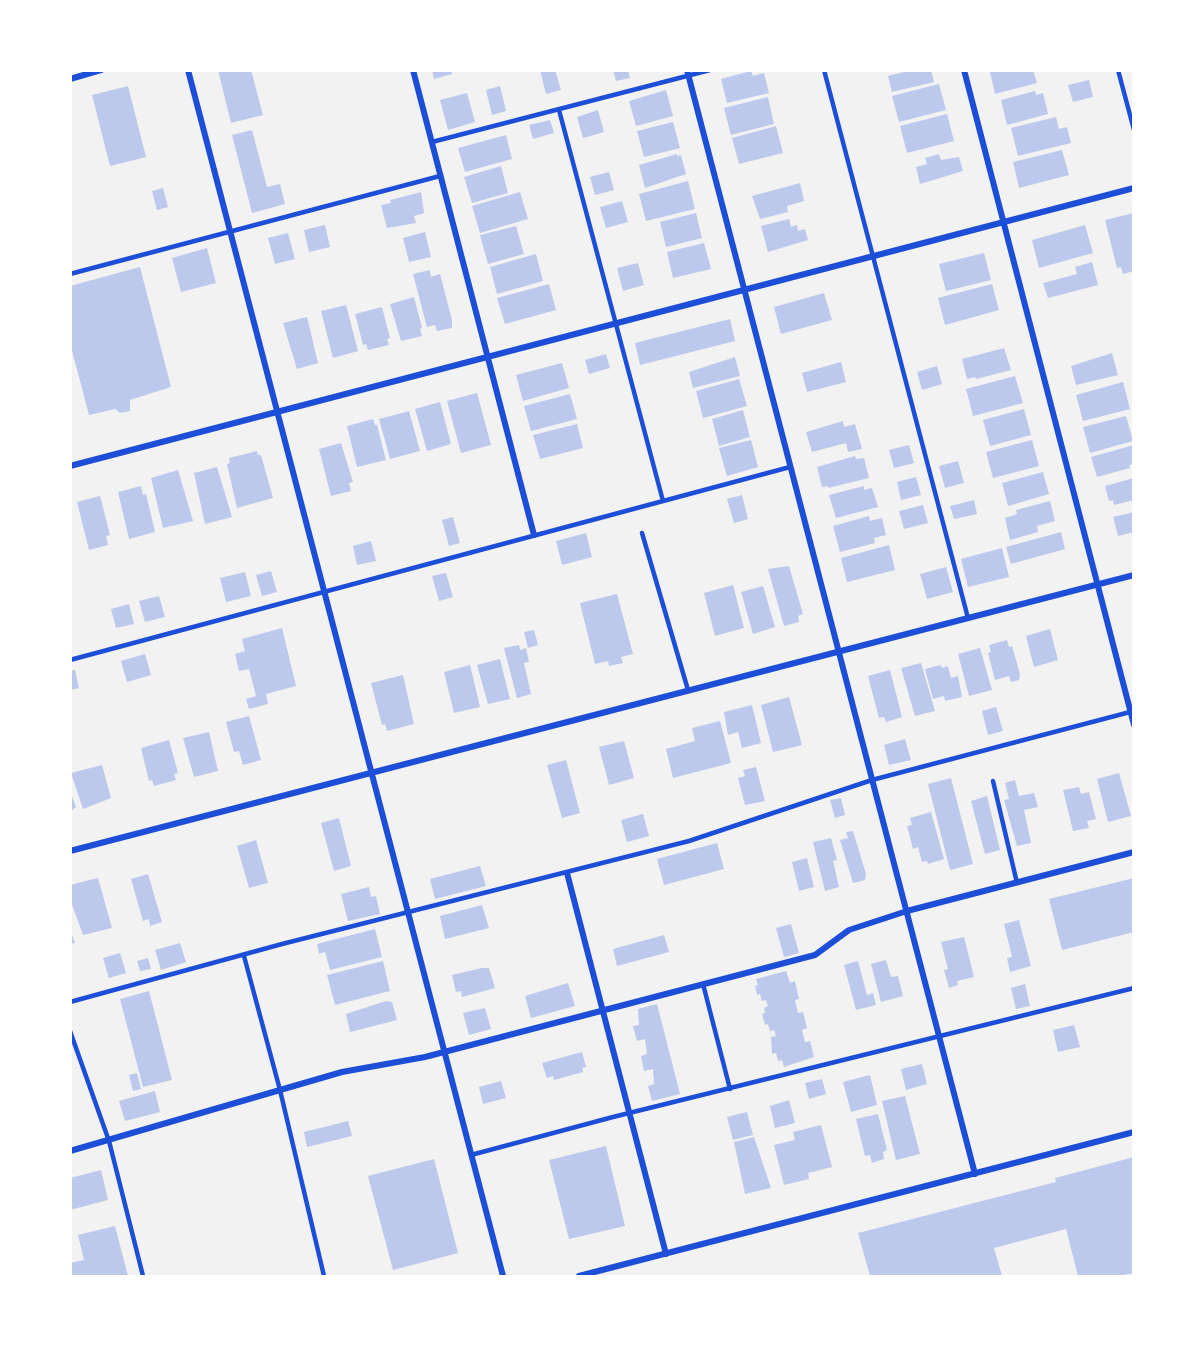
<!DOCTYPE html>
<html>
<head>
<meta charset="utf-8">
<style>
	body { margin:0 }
	#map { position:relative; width:1204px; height:1347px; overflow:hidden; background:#f2f2f2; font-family:"PT Sans Narrow",sans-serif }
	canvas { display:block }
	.frame { position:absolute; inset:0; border:72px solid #fff; pointer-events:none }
</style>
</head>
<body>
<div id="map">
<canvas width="1204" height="1347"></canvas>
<div class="frame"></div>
</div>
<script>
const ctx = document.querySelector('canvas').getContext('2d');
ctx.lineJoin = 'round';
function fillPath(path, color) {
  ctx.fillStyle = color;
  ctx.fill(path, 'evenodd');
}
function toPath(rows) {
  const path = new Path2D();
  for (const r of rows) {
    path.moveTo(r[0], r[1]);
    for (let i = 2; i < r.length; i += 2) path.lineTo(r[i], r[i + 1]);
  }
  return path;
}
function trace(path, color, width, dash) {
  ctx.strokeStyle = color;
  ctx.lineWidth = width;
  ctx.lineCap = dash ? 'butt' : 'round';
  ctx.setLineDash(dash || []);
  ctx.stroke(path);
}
const building = toPath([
	[218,70,251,70,263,115,231,123],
	[432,70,451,70,452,74,434,79],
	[540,70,555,70,561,90,546,94],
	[613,70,628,70,630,78,616,81],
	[912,70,931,70,934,82,892,92,888,76],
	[994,70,1033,70,1037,83,995,94,990,72],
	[751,71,753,76,764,73,769,93,727,103,721,79],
	[1089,80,1093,97,1073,102,1068,85],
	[939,84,946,110,899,122,892,96],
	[128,86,146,157,110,166,92,95],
	[500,86,506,111,492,115,486,90],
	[666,90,673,116,636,126,629,101],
	[1035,91,1036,95,1043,93,1048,114,1007,125,1001,100],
	[467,93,475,122,448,130,440,100],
	[768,97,774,124,731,135,724,108],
	[598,110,604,132,583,138,577,117],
	[947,114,954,141,907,153,900,126],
	[1056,117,1059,129,1067,127,1071,143,1018,156,1011,128],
	[550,120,554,133,533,139,529,125],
	[673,122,680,148,644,157,637,131],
	[776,126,783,153,739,164,732,138],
	[252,130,267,187,280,184,285,204,252,213,232,135],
	[506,135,512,159,465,172,458,148],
	[1062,150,1069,175,1019,188,1013,162],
	[677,154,677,156,681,155,686,174,645,188,639,165],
	[939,154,941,160,959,157,963,171,920,184,916,167,927,164,925,158],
	[501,166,508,193,472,203,464,177],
	[609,172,614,190,595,195,590,177],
	[688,181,695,209,646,221,639,194],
	[800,183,804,201,787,206,788,212,760,219,752,196],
	[163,188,168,207,157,210,152,191],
	[421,192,424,213,414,216,416,223,387,228,381,205,391,203,390,200],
	[520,192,528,219,480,233,472,206],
	[622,201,628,222,606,228,600,207],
	[696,213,702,238,666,247,660,222],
	[1134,213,1134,271,1123,274,1121,267,1117,268,1105,220],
	[789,219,791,227,797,225,798,231,805,229,808,240,768,252,761,226],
	[325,225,330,247,309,252,304,230],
	[1085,225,1093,253,1039,268,1032,240],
	[516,226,524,254,488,264,480,235],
	[425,232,431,257,409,262,403,238],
	[288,233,295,259,275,264,268,238],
	[704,243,711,269,673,278,667,252],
	[207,248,216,283,181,292,172,258],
	[984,253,991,280,946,291,939,264],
	[536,254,543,281,497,294,490,267],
	[1092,262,1098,285,1048,298,1043,283,1077,274,1075,267],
	[638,263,644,285,623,291,617,268],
	[140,267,171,387,130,400,130,411,120,413,115,409,89,415,70,343,70,286],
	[430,270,431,277,440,274,452,320,452,328,437,331,435,325,427,327,413,274],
	[549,284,556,310,505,324,497,298],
	[992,284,999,310,945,325,938,298],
	[824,293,832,320,781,334,774,307],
	[414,297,422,328,420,329,422,336,401,341,390,304],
	[346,305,358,351,333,358,321,311],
	[382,307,390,338,387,339,389,345,368,350,366,344,363,345,355,314],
	[307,317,318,363,297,369,283,323],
	[730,319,735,341,640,365,635,343],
	[1004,348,1011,370,976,379,975,377,967,379,962,359],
	[1112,353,1118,375,1076,385,1071,366],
	[606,354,610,368,589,374,585,360],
	[735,357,740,376,693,388,689,372],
	[841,362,846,382,807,392,802,373],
	[562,363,569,388,523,401,516,375],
	[937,366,942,384,922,390,917,372],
	[1015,376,1023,403,973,416,966,389],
	[739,379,747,406,703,418,696,391],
	[1123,382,1130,409,1083,421,1076,395],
	[477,393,491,445,461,453,447,401],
	[570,394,577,419,531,431,524,406],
	[440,402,451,444,427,451,415,409],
	[1024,409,1031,435,990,446,983,420],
	[743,410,750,437,719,446,712,419],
	[409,411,420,451,390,459,379,419],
	[1126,416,1133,441,1090,453,1083,427],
	[373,419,375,425,377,425,386,460,357,467,347,426],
	[843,421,844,427,855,424,862,449,848,452,846,443,812,452,806,432],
	[577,424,583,448,540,459,533,435],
	[751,440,758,467,727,476,719,448],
	[1032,440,1039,466,993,478,986,452],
	[341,443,353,482,349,483,351,491,331,496,319,449],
	[909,445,914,463,894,468,889,450],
	[1134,445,1134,464,1129,465,1130,468,1097,477,1091,457],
	[257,451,258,455,261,455,273,498,237,508,227,464,230,463,229,458],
	[855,456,856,459,864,458,869,478,828,488,828,486,822,487,817,467],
	[958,461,964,483,945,488,939,466],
	[217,467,232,517,205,524,194,473],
	[178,470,193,521,163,528,151,478],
	[1043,472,1049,494,1008,506,1002,483],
	[916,477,921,495,901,500,897,482],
	[1134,478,1134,500,1114,505,1113,500,1109,501,1105,486],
	[141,486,143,495,146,494,155,532,129,539,118,492],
	[864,486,864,490,872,488,878,507,836,518,829,495],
	[742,495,748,519,734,523,727,499],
	[100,496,110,535,106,536,108,545,89,550,77,502],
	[974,500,977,514,954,519,950,506],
	[1050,501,1055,521,1037,526,1038,532,1010,540,1005,518,1017,514,1016,510],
	[923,505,928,523,904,529,899,511],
	[1134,512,1134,532,1118,536,1113,517],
	[869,516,870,521,882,518,886,535,874,538,875,543,840,552,833,526],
	[453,517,460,543,449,546,442,520],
	[1061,532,1065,549,1011,564,1006,547],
	[586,533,592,557,562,565,556,541],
	[371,541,376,561,357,565,353,546],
	[889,545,895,570,847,582,841,558],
	[1002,548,1009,577,968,587,961,559],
	[789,566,803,614,798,616,799,622,784,626,768,569],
	[946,567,953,592,927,599,920,574],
	[271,571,277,592,262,596,256,575],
	[245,572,251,596,226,602,220,578],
	[446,573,453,597,439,601,432,576],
	[733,585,744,628,715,636,704,593],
	[763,586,775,627,753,634,741,592],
	[617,594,633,654,621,657,623,663,609,666,608,661,595,664,580,603],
	[159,596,165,617,145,622,139,601],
	[129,604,134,624,116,628,111,609],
	[282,628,296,686,266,694,268,704,249,709,246,699,256,696,249,669,239,671,235,654,245,651,242,639],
	[1050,629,1058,660,1034,667,1026,636],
	[534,630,538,645,528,648,524,632],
	[1007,640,1009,647,1012,646,1020,674,1019,680,1011,682,1009,676,995,680,988,653,991,652,989,645],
	[519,645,520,650,526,648,529,662,524,663,531,694,517,698,504,648],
	[980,648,992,690,969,696,958,654],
	[145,654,151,675,127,682,121,661],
	[500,659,510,699,488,704,477,665],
	[921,663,935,711,915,716,901,668],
	[470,665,480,707,454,713,444,672],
	[941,665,942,668,948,666,951,678,958,676,962,697,945,701,944,696,933,699,925,669],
	[75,670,79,688,70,690,70,671],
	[890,670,902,717,886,722,884,717,879,718,868,676],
	[403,675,414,724,387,731,385,724,382,725,371,683],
	[789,697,802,745,773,752,761,705],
	[752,705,761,743,742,748,738,732,728,735,724,712],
	[996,707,1003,731,988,735,982,711],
	[249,716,261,760,243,765,239,751,234,752,226,722],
	[720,721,731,763,673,778,666,749,695,741,692,728],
	[209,732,218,771,194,777,183,738],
	[905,739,911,760,889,765,884,745],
	[169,740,178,773,174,774,176,780,154,786,152,780,149,781,141,748],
	[624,741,634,778,609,785,599,747],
	[566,760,580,813,562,818,547,765],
	[102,765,111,798,83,809,71,773],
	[756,767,765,801,745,805,738,778,745,776,743,770],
	[1119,773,1131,816,1108,822,1097,779],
	[951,778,973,864,950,870,928,784],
	[1015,780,1019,796,1034,793,1038,807,1024,810,1031,843,1017,846,1004,800,1009,799,1005,783],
	[1079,787,1081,794,1089,792,1096,819,1087,821,1089,828,1073,831,1063,790],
	[70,791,76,807,70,812],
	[987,796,1000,850,985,854,971,801],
	[841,798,845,815,835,818,830,800],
	[931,812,944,859,928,864,927,861,922,862,918,847,913,849,907,826,912,825,910,818],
	[643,814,649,836,627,842,621,820],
	[339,818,351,866,334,871,321,823],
	[853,831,866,874,865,880,853,883,840,840,848,838,846,832],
	[831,838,837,860,833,861,839,887,825,891,813,842],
	[256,840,268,883,249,888,237,846],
	[717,843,724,869,664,885,657,859],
	[807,858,814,887,799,891,792,862],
	[480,866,486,886,435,899,430,879],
	[148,874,162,922,150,926,149,919,143,921,131,879],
	[98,878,112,928,83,935,70,899,70,885],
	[1134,878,1134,932,1062,950,1049,899],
	[369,887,371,897,376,896,380,914,348,921,341,894],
	[482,905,489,928,445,939,440,916],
	[1019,920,1031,966,1010,972,1007,958,1012,957,1004,924],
	[791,924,799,953,784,957,776,928],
	[70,929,75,943,70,944],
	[375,929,382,957,330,970,325,952,319,954,317,944],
	[664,935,669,952,617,966,613,949],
	[964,937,974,977,957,981,958,985,949,988,944,970,948,969,941,942],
	[180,943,186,962,161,970,155,950],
	[120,953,126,973,109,978,103,958],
	[148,958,151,969,140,971,137,961],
	[886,960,891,977,898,976,903,996,881,1002,871,964],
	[383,961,390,991,335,1005,327,975],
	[858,961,867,995,873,993,876,1005,856,1010,844,965],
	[482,968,489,968,495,988,462,997,461,991,456,992,452,975],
	[786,971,790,983,795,981,799,999,795,1000,798,1013,803,1012,807,1028,802,1030,805,1042,810,1041,814,1057,784,1067,782,1060,778,1061,776,1053,772,1054,771,1037,776,1036,774,1030,770,1031,768,1024,765,1025,762,1014,765,1013,764,1008,768,1006,766,1000,762,1001,760,994,757,995,755,986,758,985,756,979],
	[568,983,575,1006,531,1018,525,996],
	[1025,984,1030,1006,1016,1009,1011,988],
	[149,991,172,1080,143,1087,120,999],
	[386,1001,392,1002,397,1020,350,1032,346,1014],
	[657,1004,680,1094,652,1101,648,1086,654,1084,653,1069,644,1071,641,1056,647,1054,645,1039,637,1041,633,1026,639,1025,638,1009],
	[485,1008,491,1029,469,1035,463,1013],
	[1074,1025,1080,1047,1058,1052,1053,1030],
	[582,1052,586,1067,582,1068,583,1072,554,1080,553,1076,547,1078,542,1063],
	[922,1064,927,1084,906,1090,901,1069],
	[137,1073,141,1089,133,1091,129,1075],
	[870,1075,877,1105,851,1112,843,1082],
	[822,1079,826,1094,809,1099,805,1083],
	[501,1081,506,1098,483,1104,479,1087],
	[155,1091,160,1112,125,1121,119,1101],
	[905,1096,920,1154,896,1160,882,1101],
	[789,1100,795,1123,775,1128,770,1106],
	[747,1112,753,1135,733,1140,727,1117],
	[878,1114,887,1150,883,1152,884,1159,872,1163,870,1155,865,1156,856,1119],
	[348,1121,352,1136,307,1147,304,1132],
	[821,1125,832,1167,808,1173,809,1179,784,1185,774,1145,795,1140,793,1132],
	[754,1137,771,1188,745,1194,734,1142],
	[606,1146,625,1226,569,1239,549,1160],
	[1134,1157,1134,1273,1119,1276,1078,1276,1066,1229,994,1248,1002,1276,870,1276,858,1233,1056,1182,1055,1178],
	[434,1159,458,1253,393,1270,368,1176],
	[101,1170,108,1200,70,1210,70,1178],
	[115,1226,128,1276,70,1276,70,1263,84,1260,78,1235]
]);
const service = toPath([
	[824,70,968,618],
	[1118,70,1134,130],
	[559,110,663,501],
	[432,142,710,70],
	[70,274,440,176],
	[642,533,688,690],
	[70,660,790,467],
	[993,781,1017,883],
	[244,956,280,1090,324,1276],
	[703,984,730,1089],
	[70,1002,282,944,689,841,872,780,1130,712],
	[70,1031,109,1141,143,1276],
	[471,1155,613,1117,1134,988]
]);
const minor = toPath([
	[188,70,503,1276],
	[413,70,534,535],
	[687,70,975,1174],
	[964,70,1134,725],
	[70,79,101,70],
	[70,466,1134,188],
	[70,851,1134,575],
	[567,873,666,1254],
	[70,1151,342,1072,425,1057,815,955,849,930,907,911,1134,852],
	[579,1276,1134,1132]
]);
fillPath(building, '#bdc9ec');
trace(service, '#1d4ed8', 4.5);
trace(minor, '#1d4ed8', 6);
</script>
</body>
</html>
